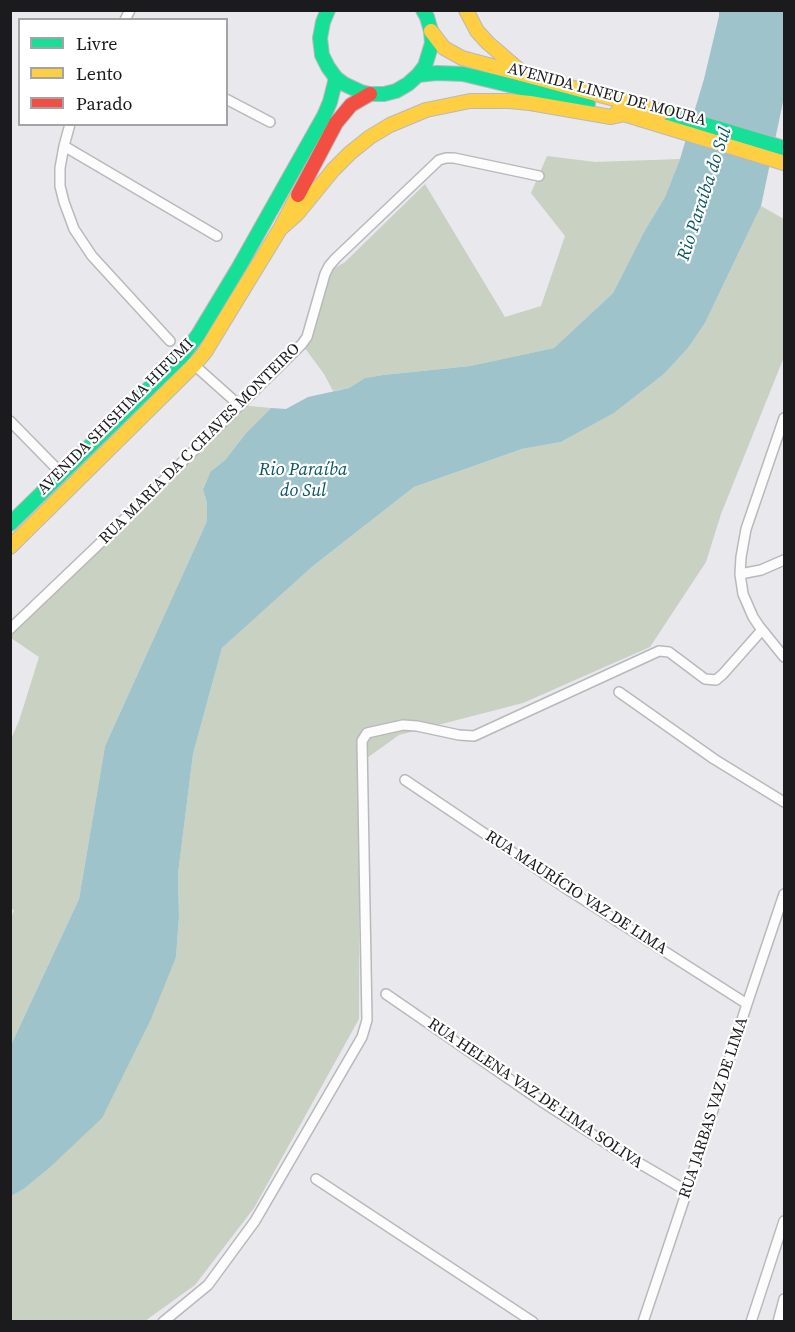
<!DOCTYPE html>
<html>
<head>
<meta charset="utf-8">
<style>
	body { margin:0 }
	#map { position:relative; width:795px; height:1332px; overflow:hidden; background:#e9e8ec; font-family:"Source Serif 4",serif }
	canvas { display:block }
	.frame { position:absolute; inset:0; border:12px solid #1b1a1d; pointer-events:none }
	.legend { position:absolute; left:18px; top:18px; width:210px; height:108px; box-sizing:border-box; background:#fff; border:2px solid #a4a3a5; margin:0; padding:8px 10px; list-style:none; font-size:18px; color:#1b1a1d }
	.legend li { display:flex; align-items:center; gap:12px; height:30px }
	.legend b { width:30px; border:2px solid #a4a3a5 }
</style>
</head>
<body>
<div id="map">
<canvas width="795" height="1332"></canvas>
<div class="frame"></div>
<ul class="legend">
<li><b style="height:8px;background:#16e098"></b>Livre</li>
<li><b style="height:8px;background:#ffcf43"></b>Lento</li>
<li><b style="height:8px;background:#f24e42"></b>Parado</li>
</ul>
</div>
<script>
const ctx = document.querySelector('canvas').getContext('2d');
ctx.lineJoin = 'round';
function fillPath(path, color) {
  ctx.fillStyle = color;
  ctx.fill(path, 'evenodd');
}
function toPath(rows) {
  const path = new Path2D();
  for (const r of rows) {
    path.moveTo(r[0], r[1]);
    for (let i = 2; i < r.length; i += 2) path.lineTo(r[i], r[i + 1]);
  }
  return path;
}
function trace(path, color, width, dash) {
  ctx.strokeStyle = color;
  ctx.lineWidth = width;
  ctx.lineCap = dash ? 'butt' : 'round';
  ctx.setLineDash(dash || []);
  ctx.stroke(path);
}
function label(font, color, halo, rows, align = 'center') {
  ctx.font = font + ' "Source Serif 4",serif';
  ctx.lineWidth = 4.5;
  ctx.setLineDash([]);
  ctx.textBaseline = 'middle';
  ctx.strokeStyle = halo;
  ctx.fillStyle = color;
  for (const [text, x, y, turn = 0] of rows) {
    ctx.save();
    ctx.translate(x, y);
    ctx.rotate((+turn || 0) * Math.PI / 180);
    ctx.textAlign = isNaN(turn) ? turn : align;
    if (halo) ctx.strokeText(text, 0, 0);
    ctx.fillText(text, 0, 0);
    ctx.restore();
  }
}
const green = toPath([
	[547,156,595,162,680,159,665,197,644,232,613,293,554,348,470,366,383,375,365,378,349,388,333,391,324,374,302,344,325,274,345,262,425,184,505,317,541,306,565,236,531,193],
	[761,206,784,219,784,357,721,514,706,562,650,647,523,703,399,735,360,763,359,1019,254,1208,195,1285,145,1321,11,1322,11,1196,22,1190,176,957,179,917,178,874,193,754,222,648,313,566,414,487,522,449,561,442,614,413,664,374,688,348,705,323],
	[239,405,271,408,247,432,225,460,212,470,203,488,207,503,207,521,105,746,79,899,11,1045,10,921,14,910,10,908,11,739,19,721,39,657,11,638,11,629]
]);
const water = toPath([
	[719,11,784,11,784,82,783,102,761,206,705,323,688,348,664,374,614,413,561,442,522,449,414,487,313,566,222,648,193,754,178,874,179,917,176,957,151,1019,102,1118,49,1168,22,1190,11,1196,11,1045,79,899,105,746,207,521,207,503,203,489,211,471,225,460,247,432,271,408,286,409,308,397,349,388,365,378,383,375,470,366,554,348,613,293,644,232,665,197,680,159,704,79,719,16]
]);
const street = toPath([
	[125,20,130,10],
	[226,99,270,122],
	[70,124,64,146,60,168,60,186,64,202,74,229,92,256,170,341],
	[64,146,217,236],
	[192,363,239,405],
	[784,418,746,529,741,557,740,574,743,594,753,617,759,626,784,657],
	[10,421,62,474],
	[740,574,761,570,784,560],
	[10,629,97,546,302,344,307,337,325,274,329,266,336,258,439,160,446,158,454,158,539,176],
	[619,692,714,759,784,802],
	[405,780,570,891,747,1004],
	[386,994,544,1103,615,1149,687,1191],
	[316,1179,533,1322],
	[163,1322,208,1285,255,1221,362,1037,367,1020,362,741,367,733,403,725,417,726,459,735,474,736,659,651,669,652,705,679,716,680,723,674,762,630],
	[643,1322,687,1191,747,1004,784,894],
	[751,1322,784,1221],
	[778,1322,784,1299]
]);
const fast = toPath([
	[328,10,323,22,320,38,322,55,328,67,336,78,344,84,361,92,370,94,384,94,396,91,408,84,418,75,425,66,432,43,431,31,427,17,423,10],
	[418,75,437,73,463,74,588,104],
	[663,112,784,148],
	[10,524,183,355,198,335,239,267,324,116,330,102,336,78]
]);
const slow = toPath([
	[466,10,477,31,488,43,517,68,521,74],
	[431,31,444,48,462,58,663,112],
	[617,112,784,163],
	[280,229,297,214,333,170,350,153,370,137,390,125,426,110,470,101,509,101,530,103,611,117,625,114],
	[10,547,194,365,205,352,280,229,298,195]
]);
const jam = toPath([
	[298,195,336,123,351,105,370,94]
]);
const streetNames = [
	["AVENIDA LINEU DE MOURA",607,95,15],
	["AVENIDA SHISHIMA HIFUMI",116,417,-45],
	["RUA MARIA DA C CHAVES MONTEIRO",200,444,-45],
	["RUA MAURÍCIO VAZ DE LIMA",576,893,33],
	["RUA HELENA VAZ DE LIMA SOLIVA",535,1094,34],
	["RUA JARBAS VAZ DE LIMA",714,1108,-72]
];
const waterNames = [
	["Rio Paraíba do Sul",705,194,-72],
	["Rio Paraíba",303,470],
	["do Sul",303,491]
];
fillPath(green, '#c8d1c2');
fillPath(water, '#9fc3ca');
trace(street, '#b9b8bb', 12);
trace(fast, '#b9b8bb', 16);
trace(slow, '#b9b8bb', 16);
trace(jam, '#b9b8bb', 16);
trace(street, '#fcfcfc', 9);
trace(fast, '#16e098', 14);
trace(slow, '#ffcf43', 14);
trace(jam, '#f24e42', 14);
label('16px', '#1b1a1d', '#fff', streetNames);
label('italic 18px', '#085760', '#fff', waterNames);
</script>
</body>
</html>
